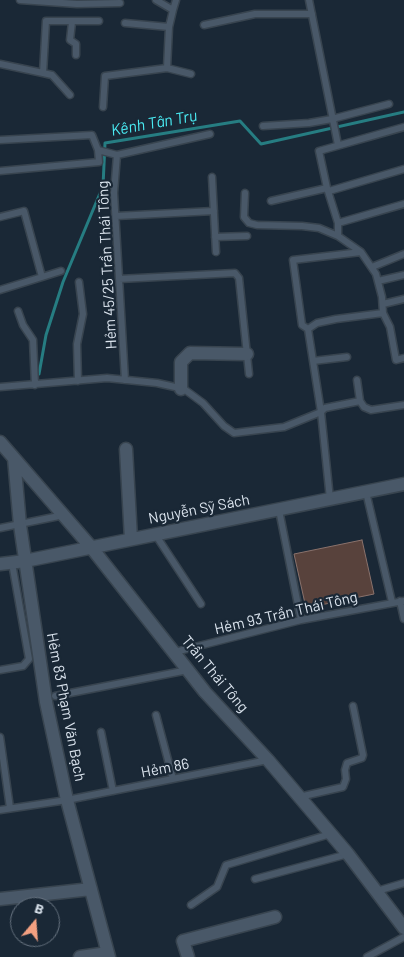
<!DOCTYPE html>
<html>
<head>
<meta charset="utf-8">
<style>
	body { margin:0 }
	#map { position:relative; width:404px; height:957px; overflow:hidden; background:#1a2836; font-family:Barlow,sans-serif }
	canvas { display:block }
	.north { position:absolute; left:10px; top:897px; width:50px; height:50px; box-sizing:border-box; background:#1a2836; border:1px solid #677380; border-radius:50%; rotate:18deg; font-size:14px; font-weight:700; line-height:20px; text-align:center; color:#dbe4ee }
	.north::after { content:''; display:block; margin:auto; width:18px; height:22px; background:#f3a081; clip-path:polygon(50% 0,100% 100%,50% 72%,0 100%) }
</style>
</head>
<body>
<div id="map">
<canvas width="404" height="957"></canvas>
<div class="north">B</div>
</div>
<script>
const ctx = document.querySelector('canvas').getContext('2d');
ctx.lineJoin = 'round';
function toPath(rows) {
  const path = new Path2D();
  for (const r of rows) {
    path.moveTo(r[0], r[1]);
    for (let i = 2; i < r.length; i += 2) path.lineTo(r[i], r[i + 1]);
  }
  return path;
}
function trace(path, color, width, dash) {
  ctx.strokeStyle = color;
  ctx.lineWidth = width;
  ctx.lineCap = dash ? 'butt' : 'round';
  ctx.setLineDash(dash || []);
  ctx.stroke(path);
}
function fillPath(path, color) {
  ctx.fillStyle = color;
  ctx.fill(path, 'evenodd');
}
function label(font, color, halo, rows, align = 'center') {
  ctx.font = font + ' Barlow,sans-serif';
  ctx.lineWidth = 4.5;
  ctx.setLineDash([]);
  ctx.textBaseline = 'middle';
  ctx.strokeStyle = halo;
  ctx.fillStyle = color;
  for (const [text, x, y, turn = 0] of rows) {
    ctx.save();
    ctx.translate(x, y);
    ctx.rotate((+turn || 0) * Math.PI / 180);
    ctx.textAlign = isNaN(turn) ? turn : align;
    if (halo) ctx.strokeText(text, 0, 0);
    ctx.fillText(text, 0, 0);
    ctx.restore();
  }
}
const stream = toPath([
	[39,374,46,335,63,282,103,186,105,143,240,121,261,144,404,112]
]);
const building = toPath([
	[362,540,374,594,306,608,294,554,362,540]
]);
const service = toPath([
	[20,0,77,4,120,3],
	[309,0,338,145],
	[173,10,176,0],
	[72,22,70,40,76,44,76,55],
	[125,23,169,27],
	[204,25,255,14,312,14],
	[0,64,43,73,46,21,99,21],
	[167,68,191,74],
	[43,73,52,75,70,95],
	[103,107,105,76,167,68,169,27,173,10,156,0],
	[263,126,309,123,332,119,389,104],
	[404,127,319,151,327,188,338,223,338,236,361,252,376,274,382,297,383,313,390,327,396,360,404,358],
	[0,140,92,135,98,150,99,162,0,171],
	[98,150,117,155],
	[212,177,216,252],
	[329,191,404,169],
	[245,193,244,217,249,223,257,225,302,226,319,228,338,236],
	[271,201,327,188],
	[116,216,214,211],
	[0,217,24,211,42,277,0,290],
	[338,223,404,204],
	[215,237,247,236],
	[372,267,404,254],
	[42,277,61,271],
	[119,279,235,273,239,278,249,374],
	[378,281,404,275],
	[383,304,404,299],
	[18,311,23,325,33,340,35,385],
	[308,329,302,325,293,260,361,252],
	[313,361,347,357],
	[125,380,114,193,117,155,210,134],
	[78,381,77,344,83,314,79,282],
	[0,387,107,378,157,383,184,389,203,403,224,426,234,433,284,427,321,412,325,408,360,401,357,380],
	[360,401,364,407,371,410,404,405],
	[366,492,392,602],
	[330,499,321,412,308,329,317,323,336,319,383,313],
	[279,510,301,620],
	[0,528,64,515],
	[155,534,201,604],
	[400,601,404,619],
	[175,652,301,620,404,601],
	[0,670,23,666,29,659,12,563],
	[55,696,188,670],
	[156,715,173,779],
	[101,732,113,791],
	[0,737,10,808],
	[299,797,343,787,346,779,345,770,347,763,362,758,363,755,353,706],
	[0,810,67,800,268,760],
	[255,879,348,854],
	[377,891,404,883],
	[191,905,217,887,226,865,330,834],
	[367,957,404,937]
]);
const minor = toPath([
	[181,389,181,362,190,353,247,354],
	[0,442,91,547,205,692,268,760,348,854,404,928],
	[126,449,131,539],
	[14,458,20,525,46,702,67,800,109,957],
	[0,564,25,561,404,484],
	[0,899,91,889],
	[80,957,108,953],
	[188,957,183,941,275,917]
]);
const streetNames = [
	["Hẻm 45/25 Trần Thái Tông",107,265,-93],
	["Nguyễn Sỹ Sách",199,509,-11],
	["Hẻm 93 Trần Thái Tông",286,613,-13],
	["Trần Thái Tông",215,674,50],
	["Hẻm 83 Phạm Văn Bạch",66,707,79],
	["Hẻm 86",165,768,-11]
];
const waterNames = [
	["Kênh Tân Trụ",154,123,-10]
];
trace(stream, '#267d82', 3);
fillPath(building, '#58423c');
trace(building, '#8a726c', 1);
trace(service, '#38444f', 9);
trace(minor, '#38444f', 15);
trace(service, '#495868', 6);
trace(minor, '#495868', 12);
label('15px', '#dbe4ee', '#1a2836', streetNames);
label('italic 16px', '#4aecf4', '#1a2836', waterNames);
</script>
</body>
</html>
